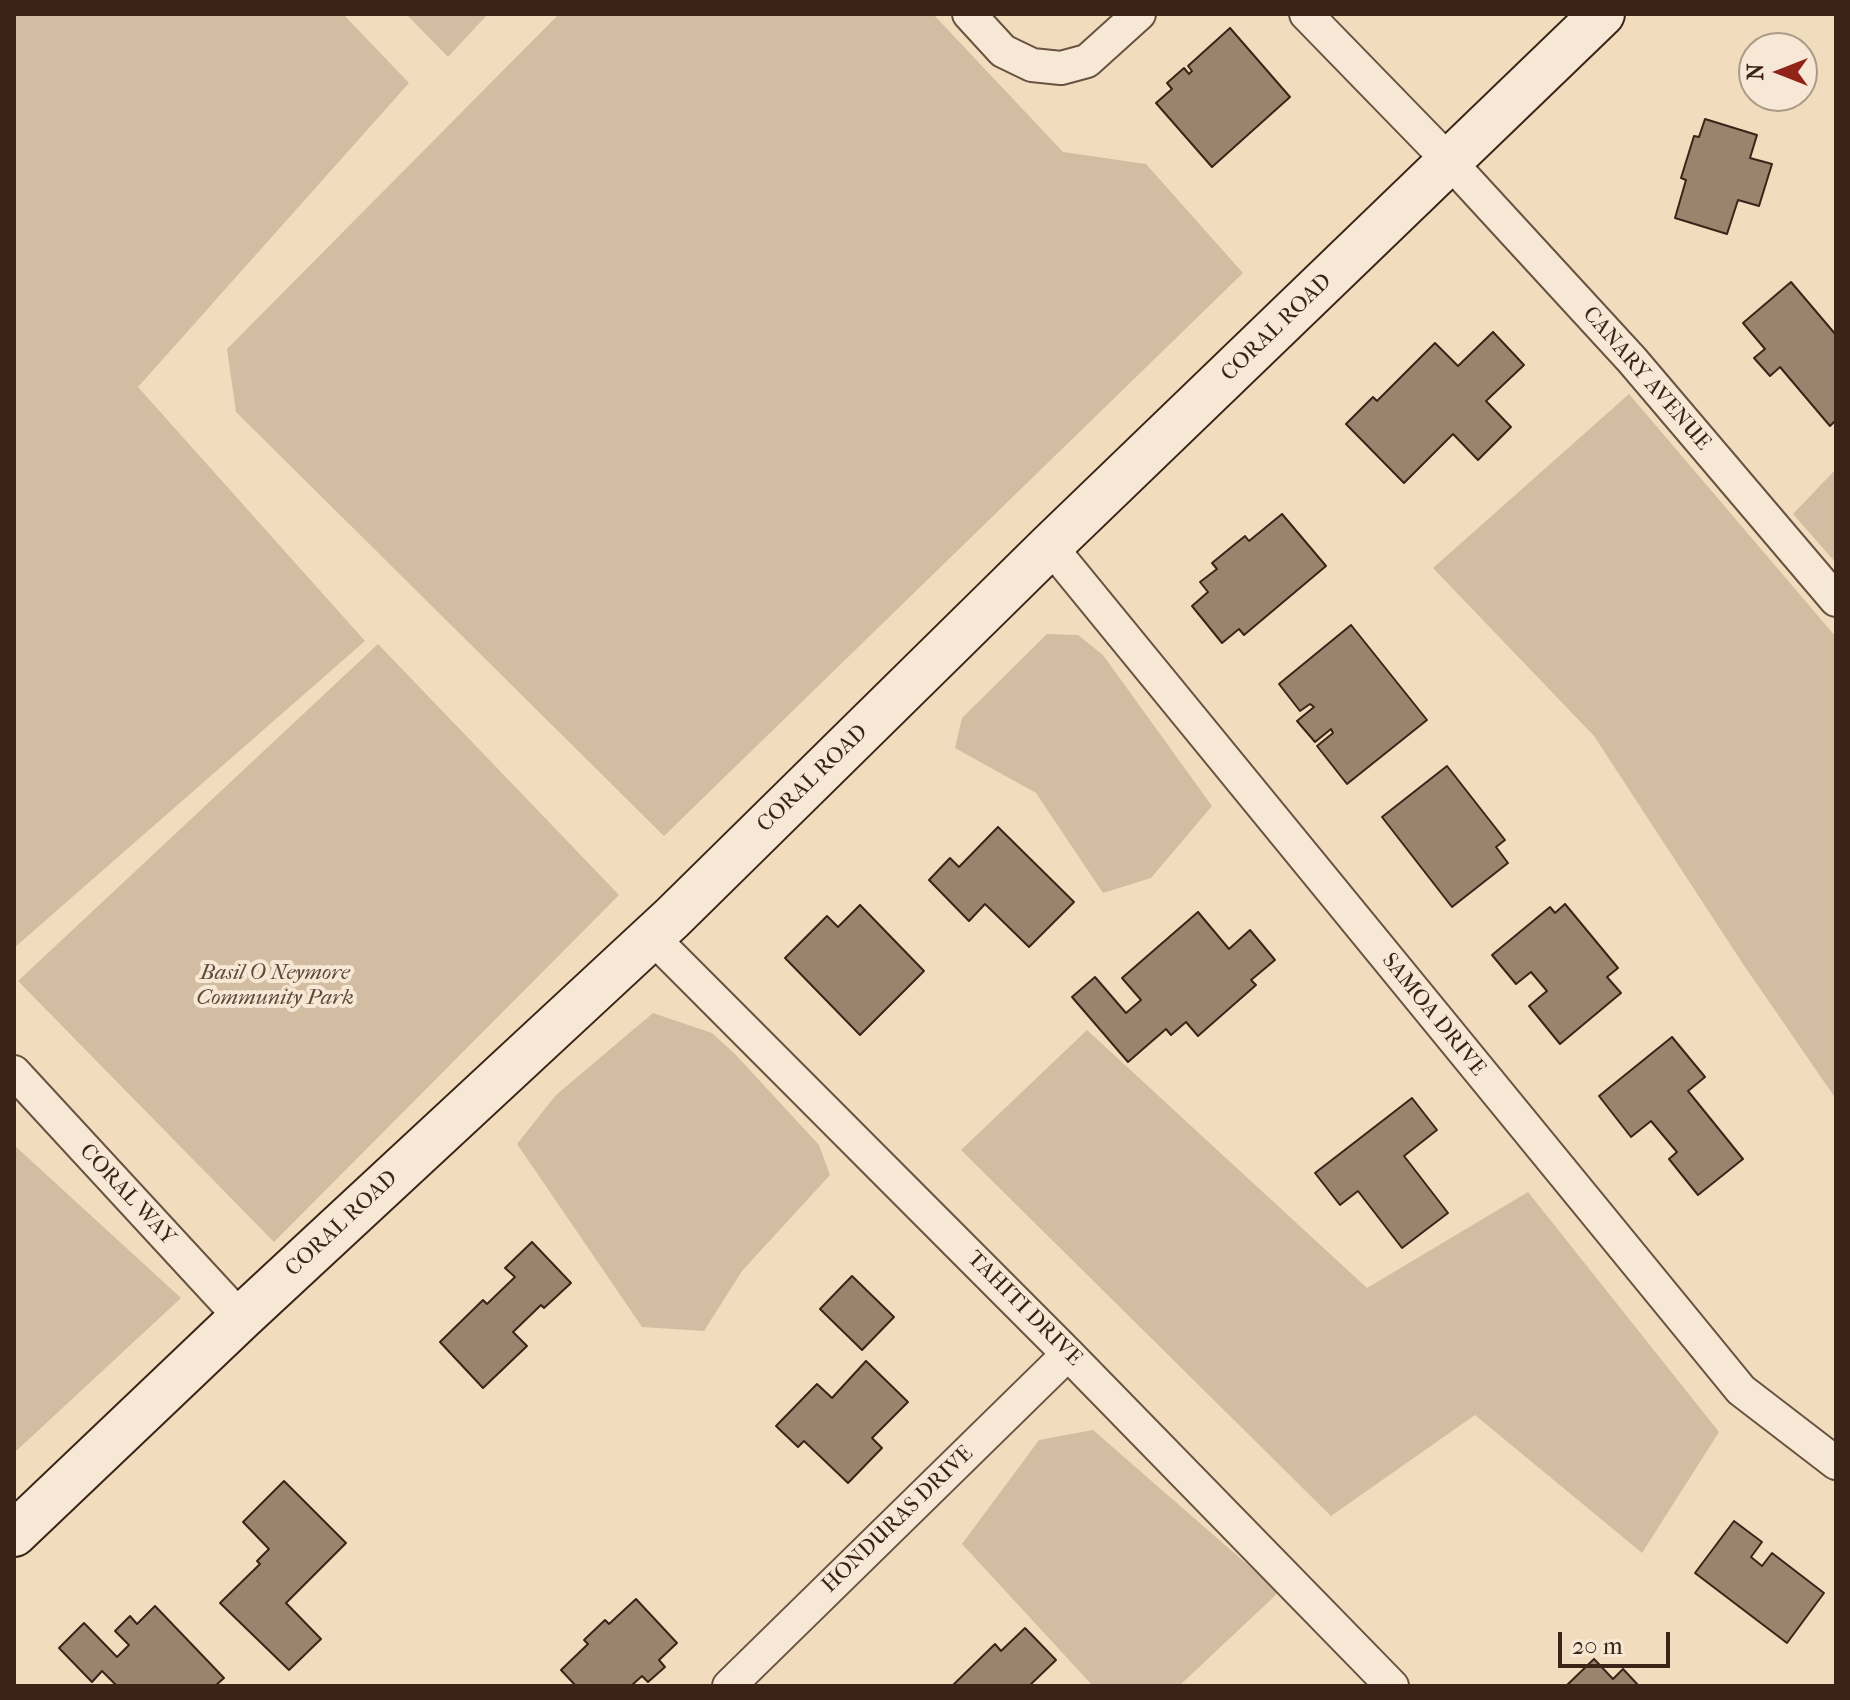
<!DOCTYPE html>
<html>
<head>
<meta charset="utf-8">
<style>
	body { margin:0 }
	#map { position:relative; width:1850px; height:1700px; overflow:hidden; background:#f2dcbe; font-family:"IM FELL French Canon",serif }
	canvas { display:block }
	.frame { position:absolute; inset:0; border:16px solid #3b2417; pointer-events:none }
	.north { position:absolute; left:1738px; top:32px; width:80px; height:80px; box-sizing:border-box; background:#f7e8d5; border:2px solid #ac9a89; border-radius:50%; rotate:270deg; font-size:22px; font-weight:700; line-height:32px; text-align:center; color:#3b2417 }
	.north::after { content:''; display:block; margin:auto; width:28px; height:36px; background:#8f2418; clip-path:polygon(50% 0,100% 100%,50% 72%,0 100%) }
	.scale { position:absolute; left:1558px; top:1632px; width:112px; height:36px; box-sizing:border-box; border:4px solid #3b2417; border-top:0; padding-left:10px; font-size:24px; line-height:28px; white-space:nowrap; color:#3b2417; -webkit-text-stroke:6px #f7e8d5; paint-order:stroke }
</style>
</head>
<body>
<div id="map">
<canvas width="1850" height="1700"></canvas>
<div class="frame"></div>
<div class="north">N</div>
<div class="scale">20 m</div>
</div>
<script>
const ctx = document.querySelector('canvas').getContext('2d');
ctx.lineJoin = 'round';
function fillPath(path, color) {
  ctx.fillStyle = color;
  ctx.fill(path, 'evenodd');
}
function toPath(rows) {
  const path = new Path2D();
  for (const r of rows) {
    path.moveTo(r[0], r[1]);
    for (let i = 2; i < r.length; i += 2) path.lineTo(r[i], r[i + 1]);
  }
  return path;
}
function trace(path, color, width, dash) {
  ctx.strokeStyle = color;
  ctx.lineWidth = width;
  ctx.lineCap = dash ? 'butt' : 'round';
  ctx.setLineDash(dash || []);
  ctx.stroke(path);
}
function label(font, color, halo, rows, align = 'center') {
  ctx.font = font + ' "IM FELL French Canon",serif';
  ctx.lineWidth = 8;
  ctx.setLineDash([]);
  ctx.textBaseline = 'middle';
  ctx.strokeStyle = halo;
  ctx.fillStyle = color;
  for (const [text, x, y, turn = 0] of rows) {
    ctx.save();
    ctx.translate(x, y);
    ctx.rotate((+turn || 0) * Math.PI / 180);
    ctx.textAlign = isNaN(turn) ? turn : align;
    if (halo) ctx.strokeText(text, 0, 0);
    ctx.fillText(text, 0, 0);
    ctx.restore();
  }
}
const green = toPath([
	[14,14,343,14,409,83,138,387,365,641,14,948],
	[406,14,488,14,448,57],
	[559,14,933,14,1063,152,1146,164,1243,273,664,836,236,412,227,349],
	[1629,394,1836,637,1836,1099,1743,964,1594,736,1433,568],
	[1836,469,1836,563,1793,514],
	[1047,634,1078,635,1103,655,1212,806,1151,878,1103,893,1036,793,955,748,962,718],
	[378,644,619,895,274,1242,18,981],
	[653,1013,712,1033,735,1054,819,1145,830,1175,742,1271,704,1331,642,1327,517,1144,556,1095],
	[1087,1030,1367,1288,1528,1192,1719,1432,1642,1553,1475,1415,1331,1516,961,1150],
	[14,1145,181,1298,14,1453],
	[1093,1430,1279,1592,1179,1686,1093,1686,962,1544,1039,1440]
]);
const building = toPath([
	[1230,28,1290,97,1212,167,1156,103,1172,89,1167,83,1184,68,1189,74,1192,71,1188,66,1230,28],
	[1705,119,1757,135,1750,158,1772,164,1759,206,1738,200,1727,234,1675,218,1686,180,1681,178,1694,136,1699,137,1705,119],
	[1791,282,1836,335,1836,420,1830,426,1780,367,1770,376,1754,358,1765,349,1743,323,1791,282],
	[1493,332,1524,365,1486,401,1511,427,1478,460,1453,434,1404,483,1346,424,1373,397,1377,401,1435,343,1458,366,1493,332],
	[1282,514,1326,566,1244,635,1239,629,1222,643,1192,606,1208,592,1200,582,1217,569,1212,563,1245,536,1249,541,1282,514],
	[1351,625,1427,720,1347,784,1317,746,1333,733,1331,729,1315,742,1297,721,1314,707,1310,704,1300,711,1279,684,1351,625],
	[1447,766,1505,840,1496,847,1508,863,1452,907,1382,817,1447,766],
	[998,827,1074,902,1029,947,985,904,969,921,929,880,950,858,959,867,998,827],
	[1565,904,1618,968,1607,977,1621,993,1560,1044,1529,1006,1547,991,1531,972,1516,984,1492,955,1550,907,1555,913,1565,904],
	[860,905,924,971,860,1035,785,958,827,916,838,927,860,905],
	[1198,912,1229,949,1250,930,1275,960,1251,980,1256,985,1198,1036,1186,1022,1171,1035,1166,1029,1128,1062,1072,997,1095,977,1126,1013,1141,1000,1122,978,1198,912],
	[1672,1037,1705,1077,1688,1091,1743,1159,1698,1195,1669,1159,1677,1152,1651,1121,1631,1137,1599,1096,1672,1037],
	[1412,1098,1437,1130,1404,1156,1448,1213,1402,1248,1358,1191,1340,1205,1315,1173,1412,1098],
	[532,1242,571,1283,544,1308,541,1305,513,1332,527,1346,483,1388,440,1342,483,1300,487,1304,515,1277,505,1268,532,1242],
	[852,1276,894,1317,862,1350,820,1309,852,1276],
	[866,1361,908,1402,872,1438,882,1448,848,1483,804,1441,798,1447,776,1426,817,1384,832,1398,866,1361],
	[284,1481,346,1543,286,1603,321,1639,289,1670,220,1603,260,1564,257,1561,269,1549,243,1522,284,1481],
	[1734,1521,1762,1542,1751,1557,1762,1566,1772,1553,1824,1593,1787,1643,1695,1573,1734,1521],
	[636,1599,677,1643,659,1660,665,1667,648,1682,642,1676,631,1686,576,1686,561,1670,588,1644,584,1640,605,1620,609,1624,636,1599],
	[155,1606,224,1678,215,1686,117,1686,102,1671,92,1682,59,1648,84,1623,117,1657,129,1645,115,1631,130,1616,137,1624,155,1606],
	[1025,1628,1056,1660,1029,1686,952,1686,995,1644,1001,1651,1025,1628],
	[1594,1659,1613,1679,1623,1669,1639,1686,1566,1686,1594,1659]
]);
const street = toPath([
	[969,14,1003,51,1032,65,1061,68,1087,61,1139,14],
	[1306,14,1450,162,1632,360,1836,600],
	[1050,546,1741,1390,1836,1463],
	[652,937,1068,1354,1392,1686],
	[14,1072,241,1318],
	[729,1686,1068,1354]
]);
const secondary = toPath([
	[14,1534,241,1318,672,918,1050,546,1602,14]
]);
const streetNames = [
	["CORAL ROAD",1277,328,-44],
	["CANARY AVENUE",1646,379,49],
	["CORAL ROAD",813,779,-44],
	["SAMOA DRIVE",1433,1015,51],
	["CORAL WAY",127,1195,47],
	["CORAL ROAD",342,1224,-43],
	["TAHITI DRIVE",1024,1309,45],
	["HONDURAS DRIVE",898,1520,-44]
];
const parkNames = [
	["Basil O Neymore",275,974],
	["Community Park",275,999]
];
fillPath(green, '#d3bda2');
fillPath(building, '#9a846e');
trace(building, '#3b2417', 2);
trace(street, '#695241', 36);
trace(secondary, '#3b2417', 48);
trace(street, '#f7e8d5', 32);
trace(secondary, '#f7e8d5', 44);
label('22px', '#3b2417', '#f7e8d5', streetNames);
label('italic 22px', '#614a3a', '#f7e8d5', parkNames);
</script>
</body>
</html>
